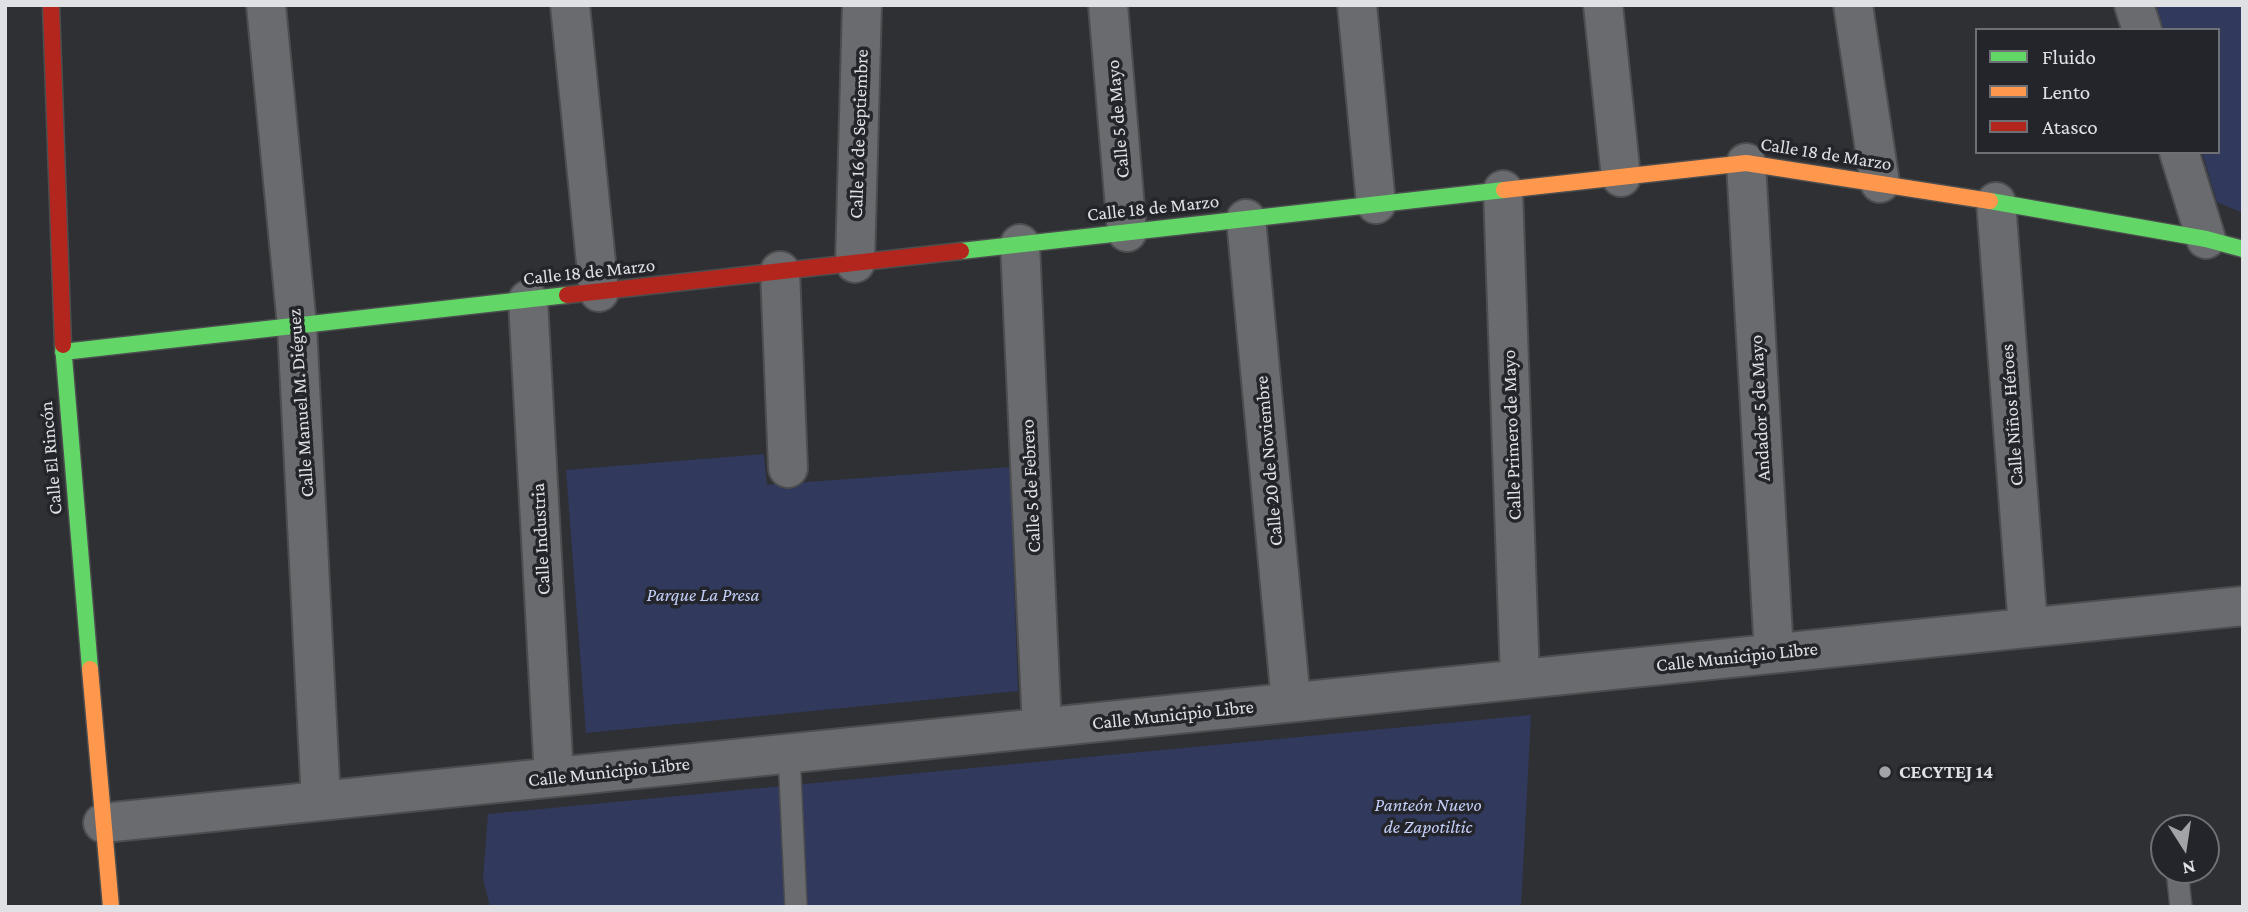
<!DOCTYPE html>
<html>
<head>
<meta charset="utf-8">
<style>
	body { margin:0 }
	#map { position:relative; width:2248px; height:912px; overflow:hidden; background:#2f3033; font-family:"Crimson Pro",serif }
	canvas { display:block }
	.frame { position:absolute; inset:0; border:7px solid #dfe1e5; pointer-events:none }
	.legend { position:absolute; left:1975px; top:28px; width:245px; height:126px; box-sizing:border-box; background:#23252b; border:2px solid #6e7075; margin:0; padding:9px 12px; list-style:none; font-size:21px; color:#dfe1e5 }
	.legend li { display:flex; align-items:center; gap:14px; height:35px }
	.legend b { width:35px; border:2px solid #6e7075 }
	.north { position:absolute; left:2150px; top:814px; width:70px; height:70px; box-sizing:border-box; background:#23252b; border:2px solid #6e7075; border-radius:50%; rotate:168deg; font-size:19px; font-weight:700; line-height:28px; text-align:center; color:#dfe1e5 }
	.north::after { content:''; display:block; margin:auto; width:24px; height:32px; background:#a1a3a7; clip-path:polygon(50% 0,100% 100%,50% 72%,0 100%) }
</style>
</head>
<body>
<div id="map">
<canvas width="2248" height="912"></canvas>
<div class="frame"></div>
<ul class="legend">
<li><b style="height:9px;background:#63d668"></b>Fluido</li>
<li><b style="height:9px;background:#ff974d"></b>Lento</li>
<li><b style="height:9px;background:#b3261e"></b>Atasco</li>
</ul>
<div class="north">N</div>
</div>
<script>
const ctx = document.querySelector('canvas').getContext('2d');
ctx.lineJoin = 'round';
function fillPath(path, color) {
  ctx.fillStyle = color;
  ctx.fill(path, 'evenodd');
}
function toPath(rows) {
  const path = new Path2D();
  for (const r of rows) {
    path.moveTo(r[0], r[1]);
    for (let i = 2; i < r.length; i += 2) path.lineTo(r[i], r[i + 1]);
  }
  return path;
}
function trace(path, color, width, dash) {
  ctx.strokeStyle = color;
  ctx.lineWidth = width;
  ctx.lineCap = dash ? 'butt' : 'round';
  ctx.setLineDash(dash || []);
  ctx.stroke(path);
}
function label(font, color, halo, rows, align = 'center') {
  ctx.font = font + ' "Crimson Pro",serif';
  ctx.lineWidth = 7;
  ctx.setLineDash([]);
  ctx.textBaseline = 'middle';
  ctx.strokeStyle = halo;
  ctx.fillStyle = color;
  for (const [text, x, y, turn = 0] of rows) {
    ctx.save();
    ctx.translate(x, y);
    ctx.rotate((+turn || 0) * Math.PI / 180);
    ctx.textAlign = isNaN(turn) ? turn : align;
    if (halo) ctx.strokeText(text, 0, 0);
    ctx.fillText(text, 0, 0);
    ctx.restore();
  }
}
const green = toPath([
	[2156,5,2243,5,2243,213,2217,202,2202,152,2218,152,2218,30,2164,30],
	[764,454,767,485,1010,467,1018,691,586,733,566,470],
	[1531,715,1521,907,490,907,483,878,488,814]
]);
const lane = toPath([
	[789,754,796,907],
	[2177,870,2181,907]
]);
const street = toPath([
	[266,5,297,326,321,801],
	[570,5,599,292],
	[1108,5,1127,232],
	[1357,5,1376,204],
	[1603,5,1621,177],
	[1853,5,1880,183],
	[2134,5,2142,30],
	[2179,152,2206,239],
	[1746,163,1774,653],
	[1503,190,1520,679],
	[1996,202,2028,627],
	[1246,219,1291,702],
	[1020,244,1042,728],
	[855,263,862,5],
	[780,271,788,468],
	[528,300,554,777],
	[103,823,2243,606]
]);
const fast = toPath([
	[1990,201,2206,239,2243,249],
	[961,251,1504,190],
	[63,345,90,669],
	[63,352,567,295]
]);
const slow = toPath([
	[1504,190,1746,163,1990,201],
	[90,669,111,907]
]);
const jam = toPath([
	[51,5,63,345],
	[567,295,961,251]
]);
const markers = [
	[1885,772,7,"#a1a3a7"]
];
const streetNames = [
	["Calle 5 de Mayo",1118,119,-95],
	["Calle 16 de Septiembre",859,134,-88],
	["Calle 18 de Marzo",1826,154,9],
	["Calle 18 de Marzo",1153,208,-6],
	["Calle 18 de Marzo",589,272,-6],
	["Calle Manuel M. Diéguez",301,403,-94],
	["Andador 5 de Mayo",1760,408,-93],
	["Calle Niños Héroes",2012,415,-94],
	["Calle Primero de Mayo",1512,435,-92],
	["Calle El Rincón",51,458,-95],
	["Calle 20 de Noviembre",1269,461,-95],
	["Calle 5 de Febrero",1031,486,-93],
	["Calle Industria",541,539,-93],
	["Calle Municipio Libre",1737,657,-6],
	["Calle Municipio Libre",1173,715,-6],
	["Calle Municipio Libre",609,772,-6]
];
const parkNames = [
	["Parque La Presa",703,595],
	["Panteón Nuevo",1428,805],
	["de Zapotiltic",1428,827]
];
const poiNames = [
	["CECYTEJ 14",1899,772]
];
fillPath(green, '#31395d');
trace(lane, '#4c4d4f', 24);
trace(street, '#4c4d4f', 42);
trace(fast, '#4c4d4f', 19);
trace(slow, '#4c4d4f', 19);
trace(jam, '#4c4d4f', 19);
trace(lane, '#6a6b6e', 21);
trace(street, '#6a6b6e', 38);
trace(fast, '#63d668', 16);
trace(slow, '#ff974d', 16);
trace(jam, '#b3261e', 16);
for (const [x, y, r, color] of markers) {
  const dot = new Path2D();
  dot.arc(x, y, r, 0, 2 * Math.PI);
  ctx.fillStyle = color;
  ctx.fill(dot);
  trace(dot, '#23252b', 2.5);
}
label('19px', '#dfe1e5', '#23252b', streetNames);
label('italic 19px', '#c3cff8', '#23252b', parkNames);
label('bold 19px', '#dfe1e5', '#23252b', poiNames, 'left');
</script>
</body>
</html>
